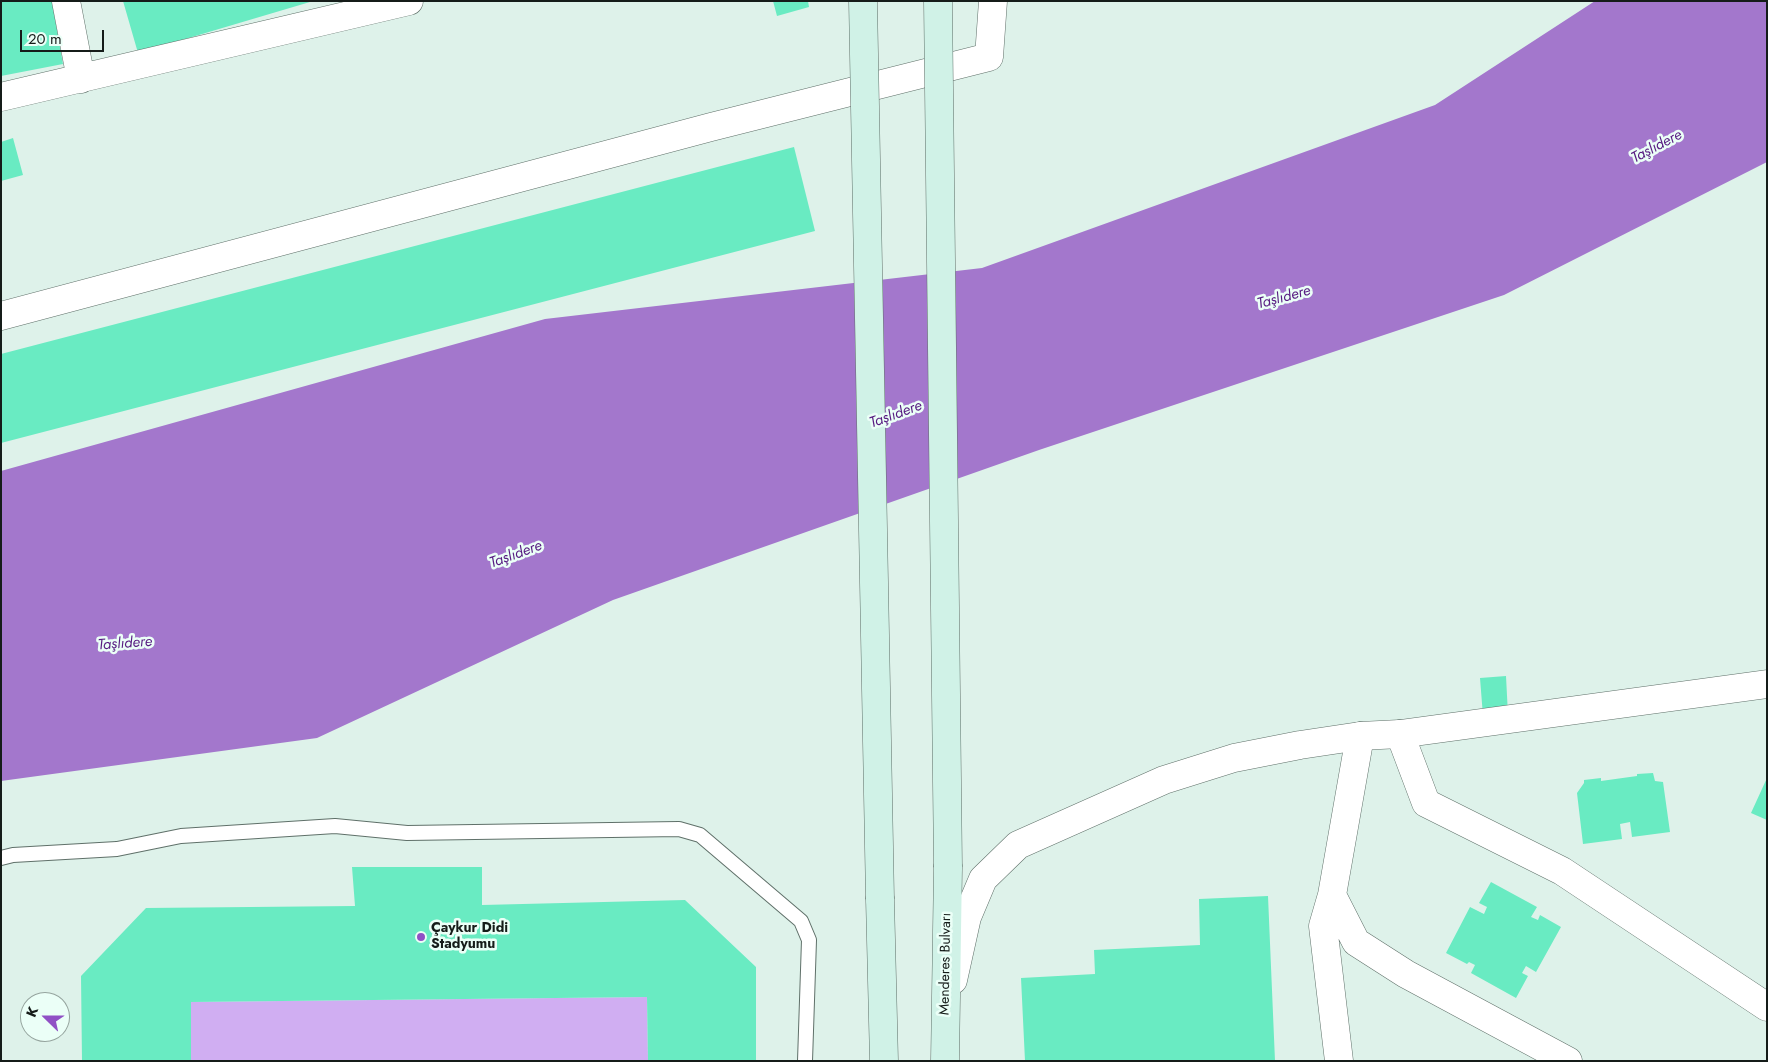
<!DOCTYPE html>
<html>
<head>
<meta charset="utf-8">
<style>
	body { margin:0 }
	#map { position:relative; width:1768px; height:1062px; overflow:hidden; background:#def2ea; font-family:Jost,sans-serif }
	canvas { display:block }
	.frame { position:absolute; inset:0; border:2px solid #151c19; pointer-events:none }
	.north { position:absolute; left:20px; top:992px; width:50px; height:50px; box-sizing:border-box; background:#ebfff7; border:1px solid #95a49e; border-radius:50%; rotate:292deg; font-size:14px; font-weight:700; line-height:20px; text-align:center; color:#151c19 }
	.north::after { content:''; display:block; margin:auto; width:18px; height:22px; background:#9050c5; clip-path:polygon(50% 0,100% 100%,50% 72%,0 100%) }
	.scale { position:absolute; left:20px; top:30px; width:84px; height:22px; box-sizing:border-box; border:2px solid #151c19; border-top:0; padding-left:6px; font-size:15px; line-height:18px; white-space:nowrap; color:#151c19; -webkit-text-stroke:4px #ebfff7; paint-order:stroke }
</style>
</head>
<body>
<div id="map">
<canvas width="1768" height="1062"></canvas>
<div class="frame"></div>
<div class="north">K</div>
<div class="scale">20 m</div>
</div>
<script>
const ctx = document.querySelector('canvas').getContext('2d');
ctx.lineJoin = 'round';
function fillPath(path, color) {
  ctx.fillStyle = color;
  ctx.fill(path, 'evenodd');
}
function toPath(rows) {
  const path = new Path2D();
  for (const r of rows) {
    path.moveTo(r[0], r[1]);
    for (let i = 2; i < r.length; i += 2) path.lineTo(r[i], r[i + 1]);
  }
  return path;
}
function trace(path, color, width, dash) {
  ctx.strokeStyle = color;
  ctx.lineWidth = width;
  ctx.lineCap = dash ? 'butt' : 'round';
  ctx.setLineDash(dash || []);
  ctx.stroke(path);
}
function label(font, color, halo, rows, align = 'center') {
  ctx.font = font + ' Jost,sans-serif';
  ctx.lineWidth = 5;
  ctx.setLineDash([]);
  ctx.textBaseline = 'middle';
  ctx.strokeStyle = halo;
  ctx.fillStyle = color;
  for (const [text, x, y, turn = 0] of rows) {
    ctx.save();
    ctx.translate(x, y);
    ctx.rotate((+turn || 0) * Math.PI / 180);
    ctx.textAlign = isNaN(turn) ? turn : align;
    if (halo) ctx.strokeText(text, 0, 0);
    ctx.fillText(text, 0, 0);
    ctx.restore();
  }
}
const green = toPath([
	[647,997,648,1061,191,1061,191,1002]
]);
const water = toPath([
	[1595,1,1767,1,1767,162,1504,295,1039,450,613,600,317,738,1,781,1,471,545,319,982,268,1435,105]
]);
const building = toPath([
	[1,1,52,1,63,64,1,76],
	[123,1,310,1,310,2,138,53],
	[773,1,808,1,809,7,777,16],
	[13,138,23,175,1,181,1,142],
	[794,147,815,231,1,443,1,354],
	[1506,676,1508,715,1483,716,1480,678],
	[1653,773,1655,781,1663,782,1670,832,1632,837,1630,822,1620,824,1622,839,1583,844,1577,793,1584,783,1584,780,1601,778,1601,781,1637,776,1637,774],
	[1767,778,1767,820,1751,813],
	[352,867,482,867,482,905,685,900,756,967,756,1061,648,1061,647,997,191,1002,191,1061,82,1061,81,976,146,908,355,906],
	[1491,882,1537,907,1531,917,1538,920,1540,915,1561,927,1536,972,1526,966,1522,973,1528,976,1516,998,1471,973,1475,965,1469,962,1467,964,1446,953,1470,907,1484,914,1487,907,1479,903],
	[1268,896,1275,1061,1025,1061,1021,978,1095,974,1094,950,1200,945,1199,899]
]);
const service = toPath([
	[1,858,13,855,117,849,181,836,335,826,407,833,679,829,700,835,801,921,809,940,805,1061]
]);
const minor = toPath([
	[66,1,81,79],
	[1,97,409,1],
	[1,316,711,127,989,57,993,1],
	[1400,734,1426,803,1562,871,1767,1007],
	[1332,895,1356,942,1406,974,1568,1061],
	[1339,1061,1323,926,1332,895,1360,736]
]);
const tertiary = toPath([
	[953,980,967,917,983,879,1018,845,1164,780,1234,758,1300,745,1360,736,1400,734,1767,684]
]);
const secondary = toPath([
	[880,899,884,1061],
	[945,1061,948,867]
]);
const secondaryBridge = toPath([
	[863,1,880,899],
	[938,1,948,867]
]);
const markers = [
	[421,937,5,"#9050c5"]
];
const poiNames = [
	["Çaykur Didi",431,929],
	["Stadyumu",431,945]
];
const streetNames = [
	["Menderes Bulvarı",946,964,-89]
];
const waterNames = [
	["Taşlıdere",1657,147,-28],
	["Taşlıdere",1284,298,-15],
	["Taşlıdere",896,415,-20],
	["Taşlıdere",516,555,-20],
	["Taşlıdere",125,644,-4]
];
fillPath(green, '#d0aef2');
fillPath(water, '#a377cc');
fillPath(building, '#69ebc2');
trace(service, '#5f7069', 16);
trace(minor, '#5f7069', 29);
trace(tertiary, '#5f7069', 29);
trace(secondary, '#5f7069', 29);
trace(service, '#fff', 14);
trace(minor, '#fff', 28);
trace(tertiary, '#fff', 28);
trace(secondary, '#d0f2e7', 28);
trace(secondaryBridge, '#5f7069', 29, []);
trace(secondaryBridge, '#d0f2e7', 28);
for (const [x, y, r, color] of markers) {
  const dot = new Path2D();
  dot.arc(x, y, r, 0, 2 * Math.PI);
  ctx.fillStyle = color;
  ctx.fill(dot);
  trace(dot, '#ebfff7', 2);
}
label('bold 14px', '#151c19', '#ebfff7', poiNames, 'left');
label('14px', '#151c19', '#ebfff7', streetNames);
label('italic 15px', '#571b81', '#ebfff7', waterNames);
</script>
</body>
</html>
